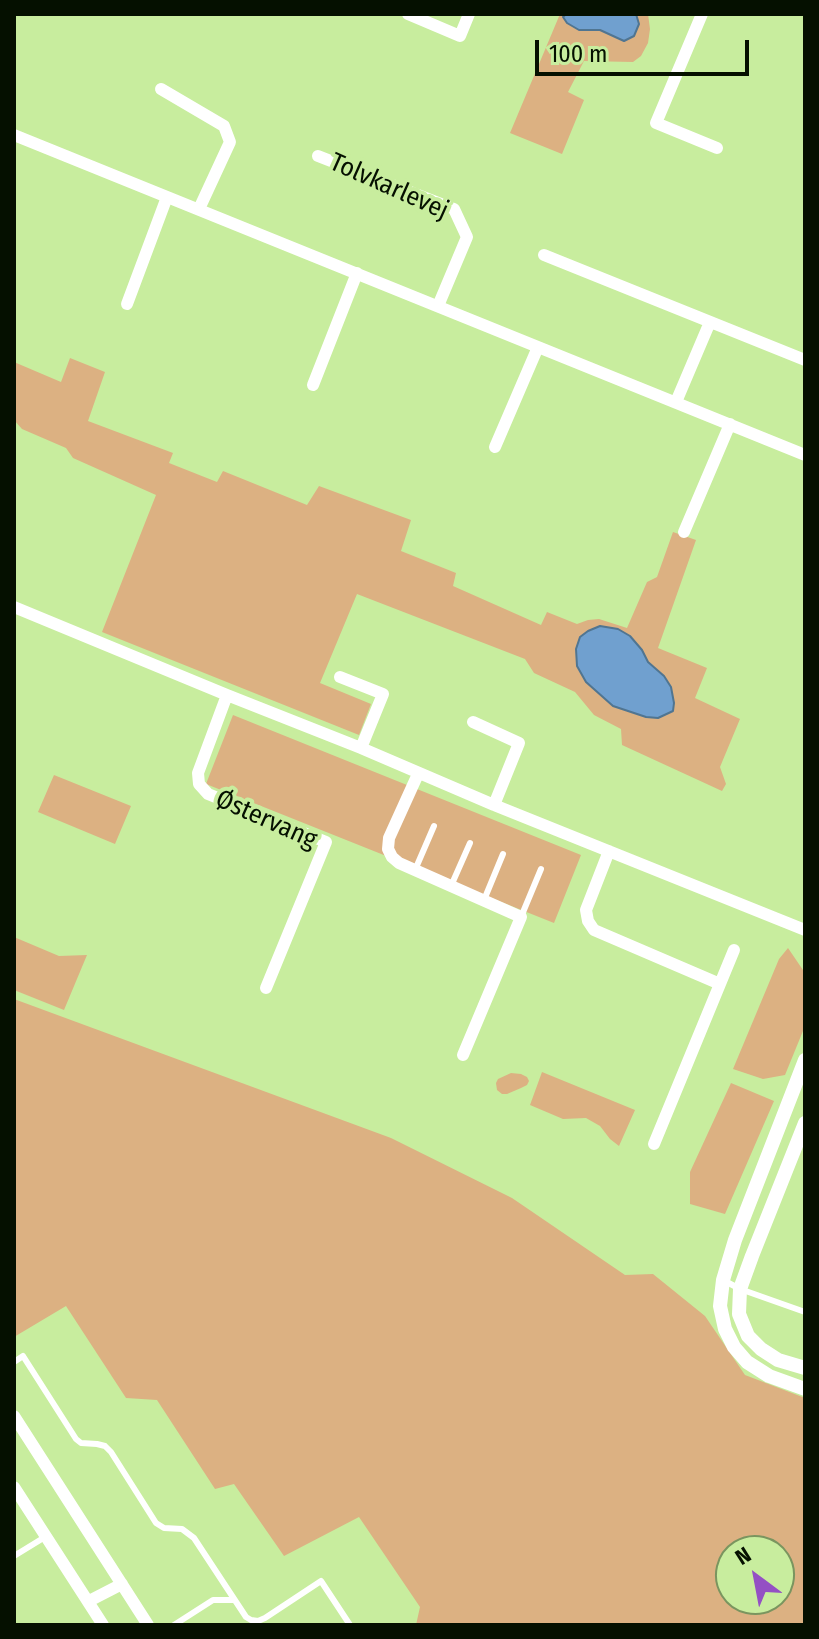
<!DOCTYPE html>
<html>
<head>
<meta charset="utf-8">
<style>
	body { margin:0 }
	#map { position:relative; width:819px; height:1639px; overflow:hidden; background:#c8ed9e; font-family:"Fira Sans Condensed",sans-serif }
	canvas { display:block }
	.frame { position:absolute; inset:0; border:16px solid #051000; pointer-events:none }
	.north { position:absolute; left:715px; top:1535px; width:80px; height:80px; box-sizing:border-box; background:#c8ed9e; border:2px solid #7a955f; border-radius:50%; rotate:328deg; font-size:22px; font-weight:700; line-height:32px; text-align:center; color:#051000 }
	.north::after { content:''; display:block; margin:auto; width:28px; height:36px; background:#9450c4; clip-path:polygon(50% 0,100% 100%,50% 72%,0 100%) }
	.scale { position:absolute; left:535px; top:40px; width:214px; height:36px; box-sizing:border-box; border:4px solid #051000; border-top:0; padding-left:10px; font-size:24px; line-height:28px; white-space:nowrap; color:#051000; -webkit-text-stroke:6px #c8ed9e; paint-order:stroke }
</style>
</head>
<body>
<div id="map">
<canvas width="819" height="1639"></canvas>
<div class="frame"></div>
<div class="north">N</div>
<div class="scale">100 m</div>
</div>
<script>
const ctx = document.querySelector('canvas').getContext('2d');
ctx.lineJoin = 'round';
function fillPath(path, color) {
  ctx.fillStyle = color;
  ctx.fill(path, 'evenodd');
}
function toPath(rows) {
  const path = new Path2D();
  for (const r of rows) {
    path.moveTo(r[0], r[1]);
    for (let i = 2; i < r.length; i += 2) path.lineTo(r[i], r[i + 1]);
  }
  return path;
}
function trace(path, color, width, dash) {
  ctx.strokeStyle = color;
  ctx.lineWidth = width;
  ctx.lineCap = dash ? 'butt' : 'round';
  ctx.setLineDash(dash || []);
  ctx.stroke(path);
}
function label(font, color, halo, rows, align = 'center') {
  ctx.font = font + ' "Fira Sans Condensed",sans-serif';
  ctx.lineWidth = 8;
  ctx.setLineDash([]);
  ctx.textBaseline = 'middle';
  ctx.strokeStyle = halo;
  ctx.fillStyle = color;
  for (const [text, x, y, turn = 0] of rows) {
    ctx.save();
    ctx.translate(x, y);
    ctx.rotate((+turn || 0) * Math.PI / 180);
    ctx.textAlign = isNaN(turn) ? turn : align;
    if (halo) ctx.strokeText(text, 0, 0);
    ctx.fillText(text, 0, 0);
    ctx.restore();
  }
}
const green = toPath([
	[560,14,648,14,650,29,648,43,641,56,633,62,584,61,568,92,584,100,562,154,510,133],
	[70,358,105,372,88,421,173,453,169,463,217,482,223,471,307,505,319,486,411,520,401,551,456,573,453,586,541,625,547,612,577,624,588,620,599,619,627,628,647,582,657,577,673,532,696,540,658,648,707,668,695,698,740,719,720,767,726,784,722,791,622,745,621,729,594,715,575,692,534,673,525,659,357,594,320,683,371,704,359,735,102,632,156,495,73,458,66,448,22,429,14,420,14,362,61,382],
	[233,715,581,855,554,923,206,784],
	[54,775,131,806,115,844,38,812],
	[14,937,59,956,87,955,64,1010,14,990],
	[788,948,805,973,805,1026,785,1075,763,1079,733,1069,779,959],
	[14,999,391,1138,512,1198,625,1275,653,1274,705,1316,745,1375,805,1398,805,1625,416,1625,420,1607,359,1517,284,1556,234,1484,215,1489,157,1400,126,1398,66,1306,14,1337],
	[731,1551,779,1551,779,1599,731,1599],
	[542,1072,635,1110,619,1146,610,1139,600,1126,586,1118,563,1119,530,1105],
	[511,1073,521,1074,527,1077,529,1081,527,1085,521,1088,507,1094,502,1094,497,1090,496,1083,498,1079],
	[731,1083,774,1101,725,1214,690,1204,690,1172]
]);
const water = toPath([
	[566,14,636,14,639,24,634,36,624,41,600,30,579,30,567,23,563,17,566,14],
	[600,626,618,629,630,636,642,650,648,662,664,676,671,687,674,703,673,711,658,718,646,717,613,706,586,682,577,666,576,649,580,637,588,631,600,626]
]);
const service = toPath([
	[415,870,434,826],
	[451,886,470,843],
	[484,900,503,854],
	[521,917,541,869],
	[723,1280,740,1289,805,1312],
	[14,1362,23,1356,76,1439,81,1443,97,1444,105,1446,111,1452,156,1523,164,1528,182,1529,194,1538,246,1617,251,1620,258,1621,265,1618,321,1581,350,1625],
	[14,1556,45,1537],
	[174,1625,213,1600,234,1600]
]);
const minor = toPath([
	[408,14,460,36,469,14],
	[702,14,656,123,717,148],
	[161,89,224,126,230,142,199,209],
	[14,135,805,455],
	[318,156,454,209,467,237,438,306],
	[544,255,805,360],
	[127,304,167,197],
	[313,385,357,273],
	[676,402,710,322],
	[495,447,538,347],
	[684,532,730,424],
	[14,607,227,695,361,748,494,805,805,930],
	[340,677,383,694,361,748],
	[227,695,198,773,199,784,208,794,326,842,266,988],
	[473,722,519,743,494,805],
	[418,774,389,838,388,849,392,857,399,863,521,917,463,1055],
	[609,851,586,910,588,921,594,930,720,984],
	[654,1144,734,950],
	[14,1416,148,1625],
	[14,1487,103,1625],
	[89,1601,122,1584]
]);
const tertiary = toPath([
	[805,1060,735,1240,723,1280,720,1306,725,1329,734,1347,747,1362,769,1376,805,1389],
	[805,1123,752,1256,740,1289,739,1314,748,1336,761,1349,778,1360,805,1368]
]);
const streetNames = [
	["Tolvkarlevej",389,187,24],
	["Østervang",266,820,24]
];
fillPath(green, '#dcb182');
fillPath(water, '#70a0cf');
trace(water, '#507591', 2);
trace(service, '#fff', 6);
trace(minor, '#fff', 12);
trace(tertiary, '#fff', 14);
label('26px', '#051000', '#c8ed9e', streetNames);
</script>
</body>
</html>
